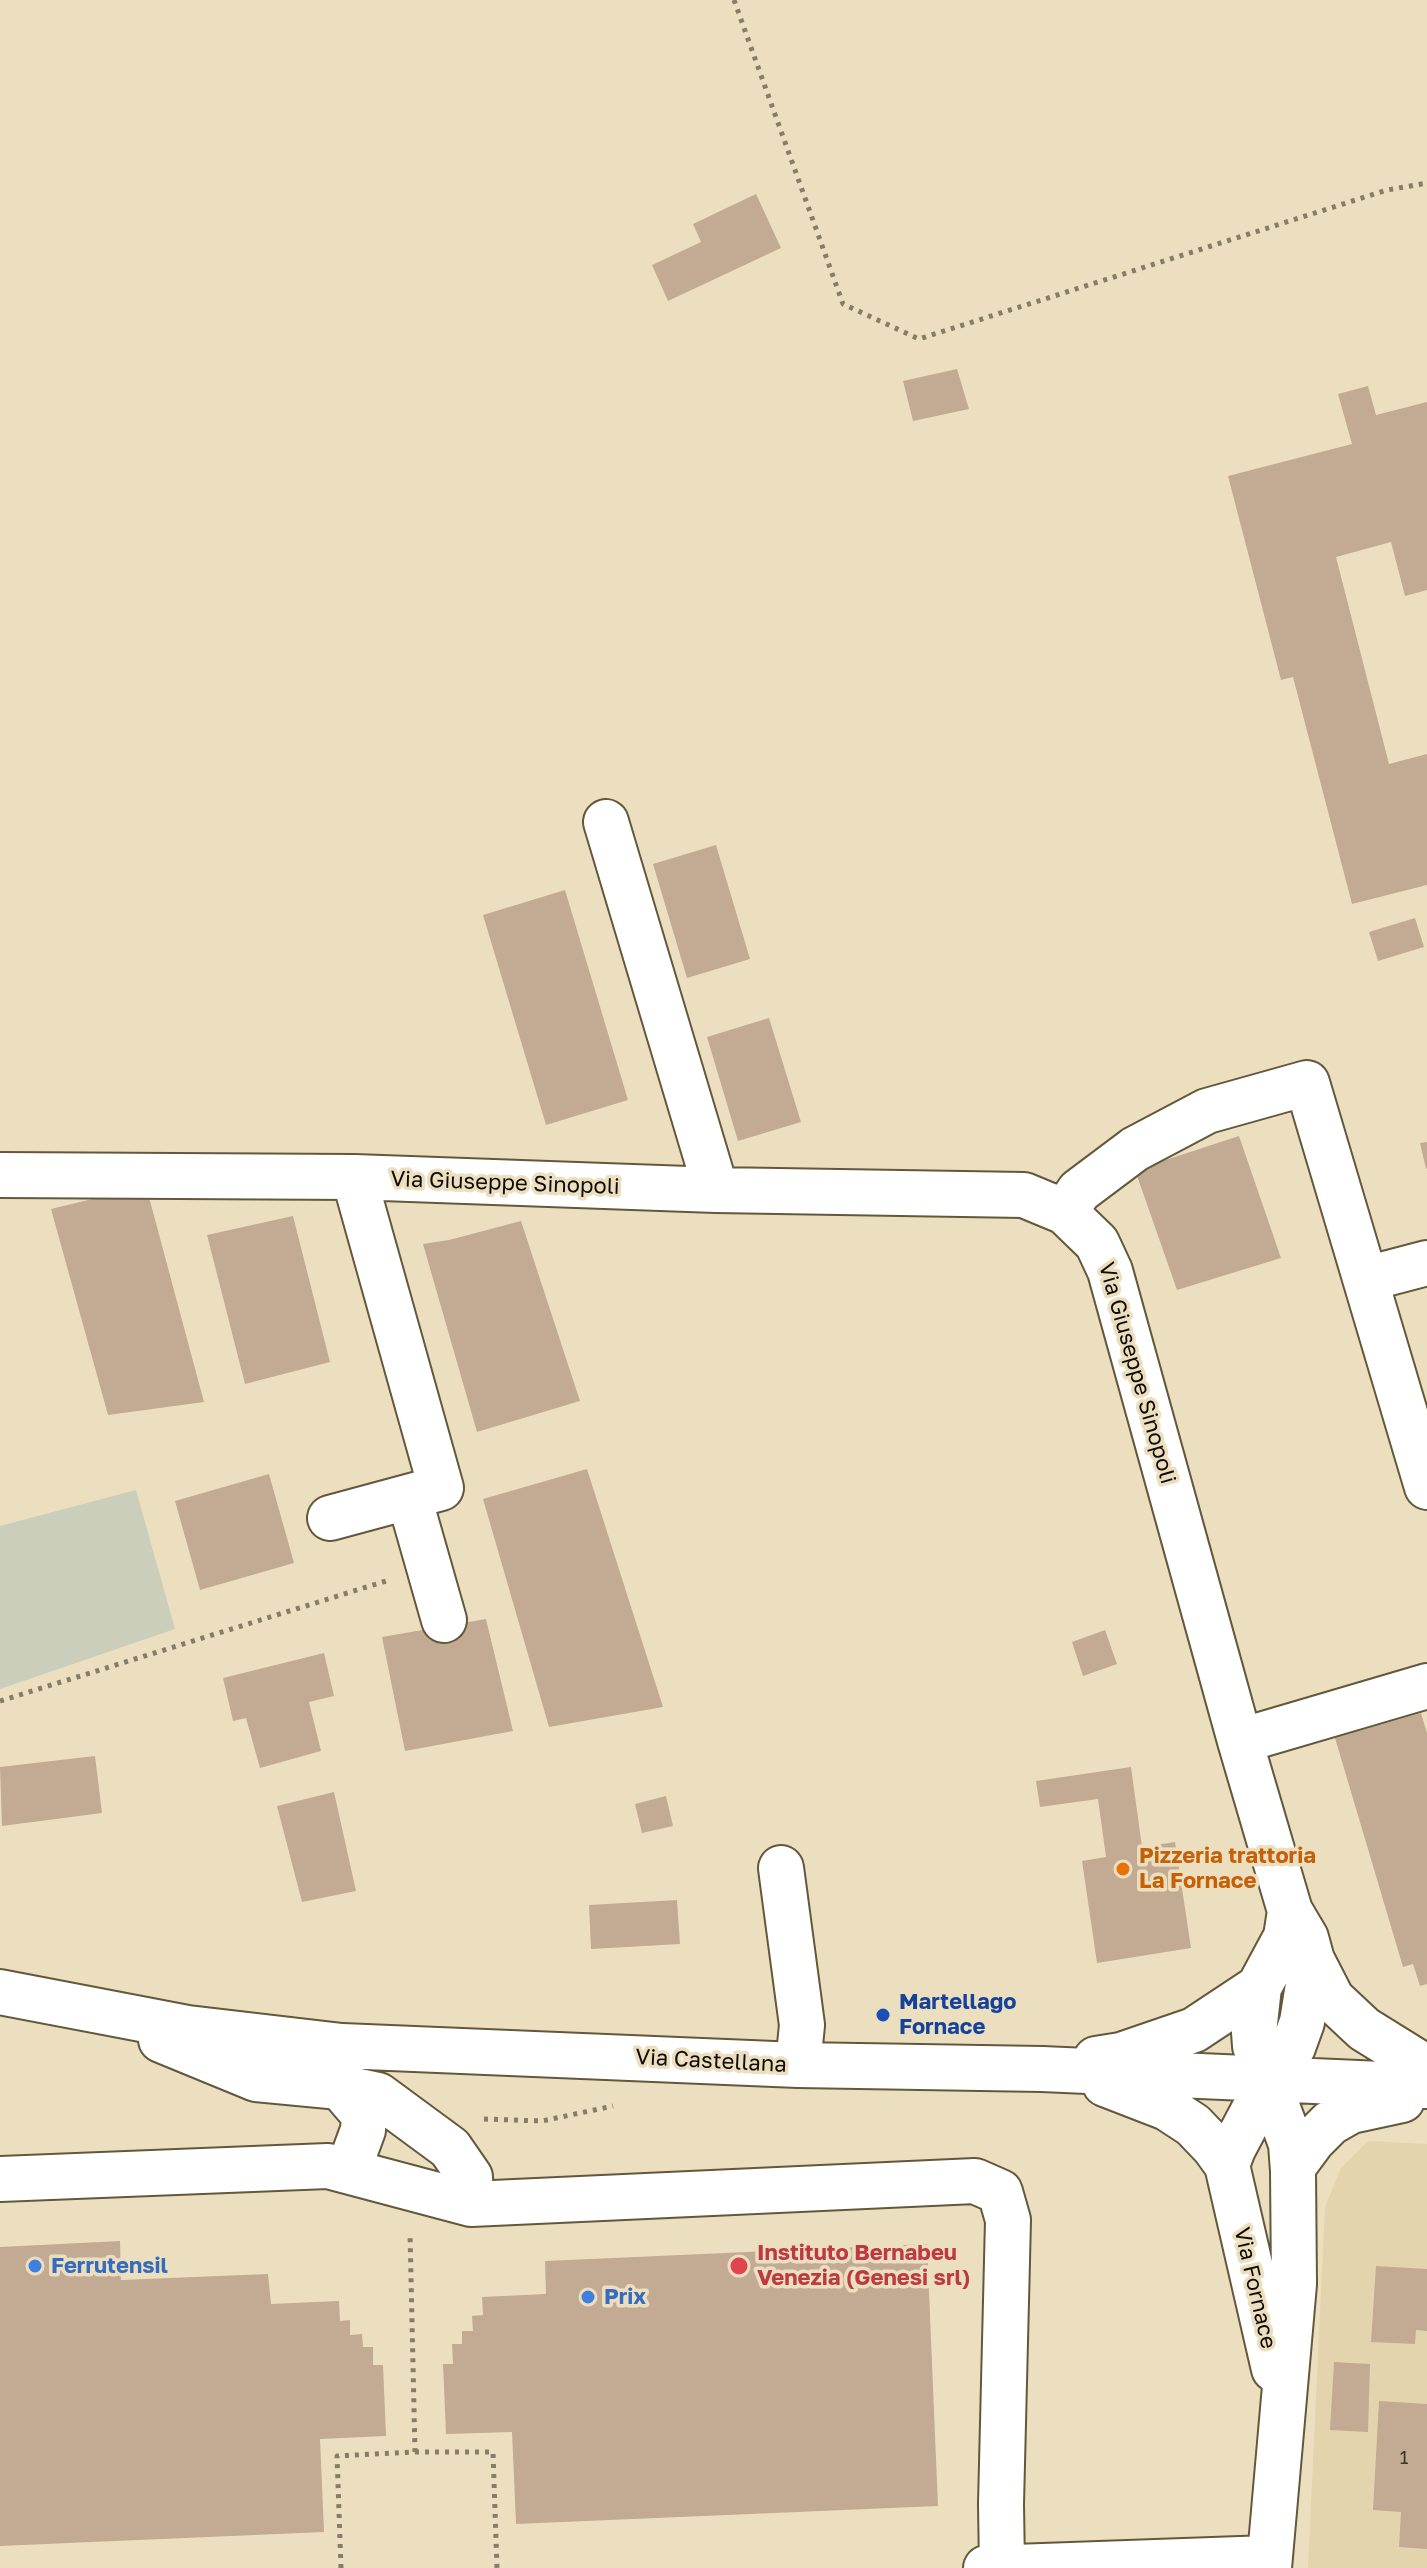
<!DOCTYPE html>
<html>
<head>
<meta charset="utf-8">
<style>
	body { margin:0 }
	canvas { display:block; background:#ecdfc0 }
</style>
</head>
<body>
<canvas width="1427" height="2568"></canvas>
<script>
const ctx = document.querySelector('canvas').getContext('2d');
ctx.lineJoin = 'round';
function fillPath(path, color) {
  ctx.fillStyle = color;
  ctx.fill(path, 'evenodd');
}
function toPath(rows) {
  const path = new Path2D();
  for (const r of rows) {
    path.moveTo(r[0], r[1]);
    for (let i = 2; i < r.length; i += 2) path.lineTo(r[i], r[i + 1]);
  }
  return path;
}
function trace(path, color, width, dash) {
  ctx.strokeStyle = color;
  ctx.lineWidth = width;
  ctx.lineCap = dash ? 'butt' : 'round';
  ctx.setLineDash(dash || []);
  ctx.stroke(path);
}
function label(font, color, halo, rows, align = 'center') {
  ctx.font = font + ' "Golos Text",sans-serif';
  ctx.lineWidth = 7;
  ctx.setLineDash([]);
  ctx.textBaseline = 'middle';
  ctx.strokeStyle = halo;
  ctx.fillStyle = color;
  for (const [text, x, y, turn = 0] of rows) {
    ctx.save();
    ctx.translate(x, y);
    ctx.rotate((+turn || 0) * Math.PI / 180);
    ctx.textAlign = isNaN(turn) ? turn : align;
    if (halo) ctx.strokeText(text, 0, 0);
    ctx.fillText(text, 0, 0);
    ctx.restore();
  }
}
const built = toPath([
	[1368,2141,1427,2144,1427,2568,1308,2568,1325,2207,1341,2168]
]);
const green = toPath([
	[136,1490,175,1629,0,1689,0,1526]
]);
const building = toPath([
	[756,194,781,248,668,301,652,265,701,242,693,224],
	[957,369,969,409,913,421,903,381],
	[1368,386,1376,415,1427,402,1427,590,1405,596,1391,542,1336,557,1389,764,1427,754,1427,885,1352,904,1293,677,1281,680,1228,476,1352,444,1338,394],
	[716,845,750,959,687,978,653,864],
	[565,890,628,1100,546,1125,483,915],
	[1415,918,1424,947,1378,961,1369,932],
	[769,1018,801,1122,738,1141,707,1037],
	[1239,1136,1281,1258,1177,1290,1135,1170],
	[1427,1142,1427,1168,1426,1169,1420,1143],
	[146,1186,204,1402,108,1415,51,1209],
	[293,1216,330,1362,245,1384,207,1235],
	[521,1221,580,1401,477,1432,423,1244,449,1240],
	[587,1469,663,1707,549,1727,483,1499],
	[269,1474,294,1563,200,1590,175,1501],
	[486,1619,513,1731,405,1751,382,1637],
	[1105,1630,1117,1664,1083,1676,1072,1642],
	[324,1653,334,1696,309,1702,321,1751,260,1768,246,1718,233,1721,223,1678],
	[1421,1713,1427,1733,1427,1984,1420,1986,1413,1964,1403,1967,1335,1738],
	[95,1756,102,1813,2,1826,0,1767],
	[1131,1767,1142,1847,1175,1842,1191,1948,1097,1963,1082,1861,1106,1857,1098,1799,1040,1807,1036,1781],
	[334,1792,356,1891,302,1902,277,1806],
	[666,1796,673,1826,642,1833,635,1804],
	[677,1900,680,1944,591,1949,589,1905],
	[120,2241,121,2280,268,2274,271,2304,339,2301,340,2321,350,2320,350,2335,362,2334,363,2347,373,2347,373,2365,383,2365,386,2436,320,2439,324,2532,0,2546,0,2247],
	[927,2244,938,2506,516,2524,512,2432,446,2434,443,2364,453,2364,452,2344,462,2344,462,2331,473,2331,472,2316,483,2315,482,2297,546,2294,545,2261],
	[1376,2266,1427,2269,1427,2331,1416,2330,1415,2344,1371,2342],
	[1334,2362,1370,2364,1368,2432,1330,2430],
	[1379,2401,1427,2404,1427,2549,1399,2547,1401,2512,1373,2510]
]);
const path = toPath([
	[734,0,843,304,919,339,1387,190,1427,183],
	[0,1701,386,1581],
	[484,2119,542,2121,613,2106],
	[415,2452,493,2452,497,2568],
	[341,2568,337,2456,415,2452,410,2233]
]);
const minor = toPath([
	[606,822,716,1190],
	[0,1175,354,1177,716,1190,1024,1195,1065,1212,1097,1243,1110,1271,1240,1741,1290,1911,1306,1938,1312,1960,1332,1999,1364,2029,1427,2068],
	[1065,1212,1079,1191,1135,1149,1207,1111,1307,1083,1427,1487],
	[1366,1279,1427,1263],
	[409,1497,444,1620],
	[330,1518,441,1488,354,1177],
	[1240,1741,1427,1686],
	[781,1868,802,2025,798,2065],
	[0,1992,188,2028,342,2046,798,2065,1042,2069,1427,2086],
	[161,2040,256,2079,340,2087,378,2095,450,2148,470,2177,471,2204],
	[1096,2059,1121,2055,1194,2030,1259,1987],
	[1105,2084,1167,2108,1193,2125,1214,2147,1227,2165,1274,2369],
	[340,2087,364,2115,363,2130,348,2171],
	[1227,2165,1233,2149,1269,2081,1293,2047,1302,2022,1312,1960],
	[1293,2167,1313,2140,1330,2123,1351,2111,1402,2100],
	[0,2179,328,2166,471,2204,975,2181,1000,2192,1008,2220,1001,2504,1002,2567],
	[986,2568,1269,2558],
	[1269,2568,1294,2284,1293,2171,1291,2144,1255,2046,1254,2032,1259,1987,1286,1937,1290,1911]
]);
const markers = [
	[1123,1869,8,"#e8710a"],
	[883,2015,8,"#1a4fb4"],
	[35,2266,8,"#3f7fe0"],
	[739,2266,10,"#e0444e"],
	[588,2297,8,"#3f7fe0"]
];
const numberNames = [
	["1",1404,2458]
];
const streetNames = [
	["Via Giuseppe Sinopoli",505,1183,2],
	["Via Giuseppe Sinopoli",1137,1373,74],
	["Via Castellana",711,2061,3],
	["Via Fornace",1255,2288,77]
];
const foodNames = [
	["Pizzeria trattoria",1139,1856],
	["La Fornace",1139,1881]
];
const transitNames = [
	["Martellago",899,2002],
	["Fornace",899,2027]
];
const healthNames = [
	["Instituto Bernabeu",757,2253],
	["Venezia (Genesi srl)",757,2278]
];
const shopNames = [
	["Ferrutensil",51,2266],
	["Prix",604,2297]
];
fillPath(built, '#e4d4ad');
fillPath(green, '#cbceba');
fillPath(building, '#c3ab93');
trace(minor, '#63583c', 48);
trace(path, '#867d68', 5, [4, 6]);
trace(minor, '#fff', 44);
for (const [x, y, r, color] of markers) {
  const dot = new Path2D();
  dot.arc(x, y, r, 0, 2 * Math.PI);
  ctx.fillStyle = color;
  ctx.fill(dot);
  trace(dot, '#ecdfc0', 3);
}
label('18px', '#3d3427', null, numberNames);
label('22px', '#100c03', '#ecdfc0', streetNames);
label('bold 22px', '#c56008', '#ecdfc0', foodNames, 'left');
label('bold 22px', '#164399', '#ecdfc0', transitNames, 'left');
label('bold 22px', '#be3a42', '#ecdfc0', healthNames, 'left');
label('bold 22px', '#366cbe', '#ecdfc0', shopNames, 'left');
</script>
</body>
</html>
